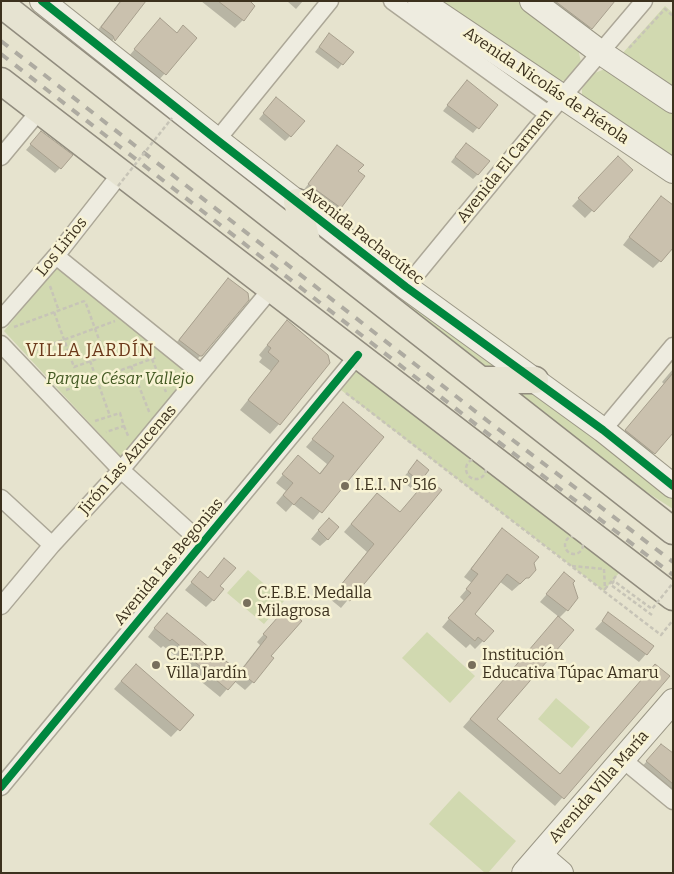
<!DOCTYPE html>
<html>
<head>
<meta charset="utf-8">
<style>
	body { margin:0 }
	#map { position:relative; width:674px; height:874px; overflow:hidden; background:#e6e3ce; font-family:Bitter,serif }
	canvas { display:block }
	.frame { position:absolute; inset:0; border:2px solid #3c311e; pointer-events:none }
</style>
</head>
<body>
<div id="map">
<canvas width="674" height="874"></canvas>
<div class="frame"></div>
</div>
<script>
const ctx = document.querySelector('canvas').getContext('2d');
ctx.lineJoin = 'round';
function fillPath(path, color) {
  ctx.fillStyle = color;
  ctx.fill(path, 'evenodd');
}
function toPath(rows) {
  const path = new Path2D();
  for (const r of rows) {
    if (r.length === 3) {
      path.moveTo(r[0] + r[2], r[1]);
      path.arc(r[0], r[1], r[2], 0, 2 * Math.PI);
      continue;
    }
    path.moveTo(r[0], r[1]);
    for (let i = 2; i < r.length; i += 2) path.lineTo(r[i], r[i + 1]);
  }
  return path;
}
function trace(path, color, width, dash) {
  ctx.strokeStyle = color;
  ctx.lineWidth = width;
  ctx.lineCap = dash ? 'butt' : 'round';
  ctx.setLineDash(dash || []);
  ctx.stroke(path);
}
function label(font, color, halo, rows, align = 'center') {
  ctx.font = font + ' Bitter,serif';
  ctx.lineWidth = 5;
  ctx.setLineDash([]);
  ctx.textBaseline = 'middle';
  ctx.strokeStyle = halo;
  ctx.fillStyle = color;
  for (const [text, x, y, turn = 0] of rows) {
    ctx.save();
    ctx.translate(x, y);
    ctx.rotate((+turn || 0) * Math.PI / 180);
    ctx.textAlign = isNaN(turn) ? turn : align;
    if (halo) ctx.strokeText(text, 0, 0);
    ctx.fillText(text, 0, 0);
    ctx.restore();
  }
}
const green = toPath([
	[436,1,521,1,578,49,581,62,579,68,572,76,566,80,561,81,554,79],
	[665,6,673,13,673,88,621,55],
	[605,69,673,111,673,161,582,96,582,89,592,74],
	[190,126,673,497,673,509,645,491,635,491,181,139],
	[56,267,192,372,122,458,4,331],
	[363,363,624,567,604,591,341,390],
	[248,570,284,601,264,624,227,593],
	[427,632,475,676,450,703,402,658],
	[556,698,590,727,572,748,538,719],
	[459,791,516,841,488,873,485,873,429,824]
]);
const shadow = toPath([
	[120,1,145,1,108,46,94,35],
	[201,1,248,1,243,20,235,28],
	[287,1,303,1,296,9],
	[531,1,613,1,581,38],
	[154,26,176,34,183,27,196,38,158,81,129,56],
	[324,40,342,64,338,69,315,52],
	[462,87,496,105,473,133,443,111],
	[271,104,290,136,285,141,259,119],
	[37,137,60,168,55,173,26,150],
	[338,147,357,171,340,207,333,215,302,192],
	[461,149,478,174,473,179,451,162],
	[618,157,631,170,585,218,572,206],
	[654,205,660,261,653,268,623,245],
	[228,279,201,355,194,363,172,348],
	[287,321,279,424,270,434,240,410,271,371,259,362,262,358,259,355],
	[673,369,673,431,646,462,618,439,664,384,662,382],
	[343,404,382,437,313,520,293,504,286,512,276,503,286,491,276,483,291,465,319,474,327,464,306,447],
	[417,462,419,481,411,488,401,480],
	[440,490,341,608,330,599,367,552,344,532,369,503,399,513],
	[321,527,328,539,320,546,311,539],
	[495,538,533,563,528,577,512,591,499,581,473,615,483,641,475,649,470,644,466,648,442,627,464,601,460,597,472,583,464,577],
	[224,560,213,600,206,607,185,590,193,581,207,579],
	[564,574,567,610,559,618,495,719,560,775,668,676,555,806,463,727,559,617,540,602],
	[609,614,646,654,639,662,595,629],
	[279,617,269,656,253,682,245,690,234,681,220,697,182,666,184,663,163,646,161,648,148,637,159,622,239,672,260,645,257,642],
	[128,673,192,715,171,737,114,689],
	[654,753,673,755,673,798,640,769]
]);
const building = toPath([
	[121,1,146,1,115,41,113,36,101,27,121,1],
	[218,1,250,1,255,6,244,21,218,1],
	[555,1,615,1,592,29,555,1],
	[160,18,177,33,183,25,197,38,166,75,134,49,160,18],
	[329,33,354,52,343,65,319,47,329,33],
	[467,80,498,105,479,129,447,105,467,80],
	[276,97,305,121,291,137,263,113,276,97],
	[41,131,73,155,61,169,30,144,41,131],
	[466,143,490,161,478,175,455,157,466,143],
	[337,145,364,165,358,171,365,176,341,208,308,184,337,145],
	[618,156,633,170,594,212,578,198,618,156],
	[661,196,673,205,673,248,661,262,629,237,661,196],
	[228,278,248,293,249,300,202,356,200,356,179,340,228,278],
	[287,320,328,355,330,363,280,425,248,400,279,361,268,352,271,348,267,345,287,320],
	[673,373,673,433,655,454,625,430,673,373],
	[343,402,384,437,322,513,301,497,294,505,283,495,293,483,282,474,298,455,320,474,334,456,312,439,343,402],
	[417,460,429,470,420,482,408,472,417,460],
	[428,479,442,490,350,601,336,591,374,544,351,524,377,493,400,512,428,479],
	[329,518,339,527,328,540,318,530,329,518],
	[502,528,539,557,534,563,536,570,529,578,526,578,520,584,507,574,475,614,494,631,484,642,478,637,475,641,448,618,471,593,466,589,478,574,471,569,502,528],
	[224,558,236,568,220,586,224,589,214,601,191,582,200,571,208,578,224,558],
	[564,572,575,581,573,583,578,598,568,611,546,594,564,572],
	[286,608,302,621,271,656,274,658,254,683,240,672,267,637,263,634,286,608],
	[608,612,654,646,647,655,602,621,608,612],
	[167,613,242,674,228,690,189,657,191,655,172,639,170,641,154,628,167,613],
	[558,616,574,630,497,719,560,774,655,664,670,676,564,799,470,719,558,616],
	[136,664,194,715,180,731,121,681,136,664],
	[661,744,673,753,673,784,646,761,661,744]
]);
const path = toPath([
	[629,48,665,9,673,16],
	[50,286,59,311],
	[54,312,74,367,105,356,85,301],
	[14,327,87,300],
	[28,353,115,321],
	[152,359,166,392],
	[90,361,110,416],
	[131,366,150,414],
	[66,390,157,357],
	[346,393,661,635,673,620],
	[95,421,120,413,124,426,106,432],
	[124,426,129,438],
	[476,469,10],
	[574,545,9],
	[572,566,604,569],
	[604,569,605,590],
	[605,589,616,576]
]);
const street = toPath([
	[392,1,548,114],
	[217,140,330,1],
	[1,157,40,110],
	[56,256,201,373],
	[406,287,548,114,644,1],
	[1,319,56,256,121,173],
	[1,344,121,470,202,543],
	[603,430,673,346],
	[1,498,52,545],
	[1,606,52,545,121,470,271,289],
	[622,759,673,801],
	[1,787,358,355]
]);
const secondary = toPath([
	[42,1,217,140,406,287,603,430,673,486],
	[420,1,673,171],
	[532,1,600,52,673,101],
	[540,855,561,873],
	[524,873,673,701]
]);
const primary = toPath([
	[1,4,673,531],
	[1,81,673,597],
	[297,202,308,245],
	[481,380,535,380]
]);
const rail = toPath([
	[1,41,489,422,673,562],
	[1,54,496,440,673,575]
]);
const pathBridge = toPath([
	[118,186,172,118],
	[652,615,611,585,614,581,652,609,673,583]
]);
const cycleway = toPath([
	[42,1,217,140,406,287,603,430,673,486],
	[1,787,358,355]
]);
const markers = [
	[345,486,5,"#786f5c"],
	[247,603,5,"#786f5c"],
	[156,665,5,"#786f5c"],
	[472,665,5,"#786f5c"]
];
const streetNames = [
	["Avenida Nicolás de Piérola",546,86,34],
	["Avenida El Carmen",505,166,-51],
	["Avenida Pachacútec",363,236,38],
	["Los Lirios",62,247,-51],
	["Jirón Las Azucenas",128,460,-49],
	["Avenida Las Begonias",169,562,-50],
	["Avenida Villa María",599,787,-49]
];
const parkNames = [
	["Parque César Vallejo",120,380]
];
const poiNames = [
	["I.E.I. N° 516",355,486],
	["C.E.B.E. Medalla",257,594],
	["Milagrosa",257,612],
	["C.E.T.P.P.",166,656],
	["Villa Jardín",166,674],
	["Institución",482,656],
	["Educativa Túpac Amaru",482,674]
];
const neighbourhoodNames = [
	["VILLA JARDÍN",90,351]
];
fillPath(green, '#d1d9b0');
fillPath(shadow, '#0003');
fillPath(building, '#cac1ae');
trace(building, '#a79f8d', 1);
trace(street, '#aca797', 19);
trace(secondary, '#9b9786', 26);
trace(primary, '#918c7e', 29);
trace(path, '#c7c4b7', 2.5, [4, 2.5]);
trace(street, '#eeece0', 16);
trace(secondary, '#eeece0', 24);
trace(primary, '#e6e3d1', 26);
trace(rail, '#aeaba1', 4, [9, 9]);
trace(pathBridge, '#c7c4b7', 2.5, [4, 2.5]);
trace(cycleway, '#00873e', 8);
for (const [x, y, r, color] of markers) {
  const dot = new Path2D();
  dot.arc(x, y, r, 0, 2 * Math.PI);
  ctx.fillStyle = color;
  ctx.fill(dot);
  trace(dot, '#f8f3d4', 2);
}
label('16px', '#3c311e', '#f8f3d4', streetNames);
label('italic 16px', '#435923', '#f8f3d4', parkNames);
label('16px', '#3c311e', '#f8f3d4', poiNames, 'left');
ctx.letterSpacing = '1px';
label('18px', '#6b381a', '#f8f3d4', neighbourhoodNames);
ctx.letterSpacing = '0px';
</script>
</body>
</html>
